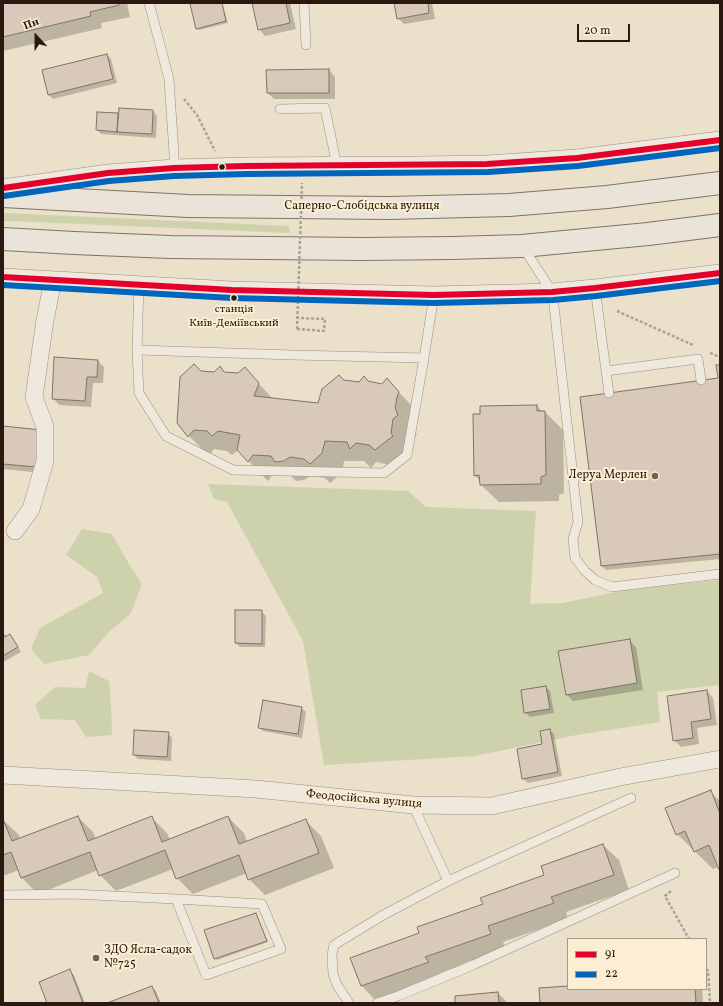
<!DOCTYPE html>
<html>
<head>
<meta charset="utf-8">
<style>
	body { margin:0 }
	#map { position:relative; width:723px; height:1006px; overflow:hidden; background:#ebe0c9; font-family:Vollkorn,serif }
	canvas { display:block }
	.frame { position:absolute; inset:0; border:4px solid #2b1911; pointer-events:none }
	.legend { position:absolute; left:567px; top:938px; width:140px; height:52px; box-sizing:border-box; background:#fceed2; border:1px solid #a89985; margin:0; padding:5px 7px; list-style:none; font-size:12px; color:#2b1911 }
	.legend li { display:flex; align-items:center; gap:8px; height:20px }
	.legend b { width:20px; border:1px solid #a89985 }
	.north { position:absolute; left:16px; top:16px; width:40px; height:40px; -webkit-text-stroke:3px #fceed2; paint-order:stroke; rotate:339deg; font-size:11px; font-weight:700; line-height:16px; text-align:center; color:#2b1911 }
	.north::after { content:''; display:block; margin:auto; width:14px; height:18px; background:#2b1911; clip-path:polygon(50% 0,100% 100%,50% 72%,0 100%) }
	.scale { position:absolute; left:577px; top:24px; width:53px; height:18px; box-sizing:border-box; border:2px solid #2b1911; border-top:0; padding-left:5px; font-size:12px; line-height:14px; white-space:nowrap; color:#2b1911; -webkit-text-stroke:3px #fceed2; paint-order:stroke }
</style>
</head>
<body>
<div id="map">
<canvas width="723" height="1006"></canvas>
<div class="frame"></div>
<ul class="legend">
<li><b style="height:5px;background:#e4002b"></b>91</li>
<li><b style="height:5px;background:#0065bd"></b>22</li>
</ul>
<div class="north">Пн</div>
<div class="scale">20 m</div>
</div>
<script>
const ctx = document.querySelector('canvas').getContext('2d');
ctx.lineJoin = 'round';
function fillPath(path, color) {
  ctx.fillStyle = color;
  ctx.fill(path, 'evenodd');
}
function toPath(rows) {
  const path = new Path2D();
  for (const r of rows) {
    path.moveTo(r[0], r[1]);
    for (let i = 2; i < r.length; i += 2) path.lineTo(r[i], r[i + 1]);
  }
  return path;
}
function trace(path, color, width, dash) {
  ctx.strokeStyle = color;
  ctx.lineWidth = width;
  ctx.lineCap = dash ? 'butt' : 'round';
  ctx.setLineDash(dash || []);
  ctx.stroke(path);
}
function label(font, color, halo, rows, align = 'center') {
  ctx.font = font + ' Vollkorn,serif';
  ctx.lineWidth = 4;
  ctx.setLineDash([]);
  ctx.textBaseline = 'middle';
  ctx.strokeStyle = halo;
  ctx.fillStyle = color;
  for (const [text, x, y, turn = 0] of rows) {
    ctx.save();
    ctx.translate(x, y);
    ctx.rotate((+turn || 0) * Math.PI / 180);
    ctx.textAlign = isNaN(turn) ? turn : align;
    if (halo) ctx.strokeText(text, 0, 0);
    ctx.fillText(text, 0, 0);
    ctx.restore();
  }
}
const green = toPath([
	[3,213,289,226,290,233,10,221,3,221],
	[208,484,408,491,426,507,536,511,530,604,563,603,625,590,720,580,720,685,657,692,660,722,571,736,475,756,324,765,303,641,227,502,214,499],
	[82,529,112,534,129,564,142,584,131,613,108,633,89,655,44,664,31,649,40,628,103,593,97,577,66,555],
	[89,671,109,681,111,704,112,735,86,737,75,720,41,719,35,705,55,687,85,688]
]);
const shadow = toPath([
	[3,3,127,3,130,17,101,23,102,28,3,51],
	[199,3,222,3,228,23,199,30,197,29],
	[253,3,290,3,296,29,265,36,259,29],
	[395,3,432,3,435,19,404,24,398,18],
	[107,55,111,59,117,83,53,99,49,95,43,71],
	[329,70,335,77,335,99,274,99,268,93],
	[120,109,153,111,157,116,156,138,101,134,97,130,98,113,119,114],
	[98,361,104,367,103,383,93,383,91,407,59,405,53,398],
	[720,366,720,559,606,570,602,566,581,398,719,379],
	[220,367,225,373,239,374,244,368,273,399,319,404,344,381,369,383,382,386,387,380,418,412,414,429,417,435,412,439,410,453,412,456,395,469,390,465,376,462,371,468,364,461,344,461,342,473,330,483,325,478,310,476,304,480,296,481,290,475,273,474,268,481,238,450,232,455,227,451,214,449,209,456,189,436,178,422,201,371,214,373],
	[537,406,543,412,545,412,563,430,564,493,559,495,559,501,499,502,480,484,480,481,475,475],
	[3,427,43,473,3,469],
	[261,611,266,616,265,647,240,647,236,643],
	[3,634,7,638,10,636,14,640,21,652,3,662],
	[629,640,636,647,643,690,573,701,567,695,560,652],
	[546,687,550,691,554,713,530,717,525,712],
	[707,691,713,698,717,725,697,728,699,744,681,747,674,740],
	[302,708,306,712,302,738,263,731,259,727],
	[550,730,554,734,562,776,528,783,523,779,544,745],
	[168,733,172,738,171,761,138,759,134,755],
	[710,792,720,801,720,869,719,867,713,869,677,834],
	[78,817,93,832,96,839,152,818,167,833,170,840,228,817,244,833,247,842,305,820,321,836,334,868,265,895,249,879,247,873,193,894,177,878,173,869,116,891,100,875,98,870,38,894,22,878,19,870,3,876,3,820,19,835,20,839],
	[603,845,619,860,629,890,566,912,568,919,503,942,506,950,440,973,443,978,377,1002,362,986,352,958,420,933,545,876],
	[256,914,257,916,268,942,217,960,215,958],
	[70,971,74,975,85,1003,48,1003],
	[152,987,156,991,161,1003,110,1003],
	[568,987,568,989,702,989,703,1003,541,1003],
	[498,993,506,1001,507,1003,456,1003]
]);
const building = toPath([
	[3,3,118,3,119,5,90,12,91,16,3,37,3,3],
	[195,3,222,3,226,21,196,29,190,4,195,3],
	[252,3,286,3,290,23,258,30,252,3],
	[394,3,428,3,429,13,397,19,394,3],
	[107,54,113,79,48,95,42,70,107,54],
	[329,69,329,93,267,93,266,70,329,69],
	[119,108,153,110,152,134,117,132,119,108],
	[97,112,118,113,117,132,96,130,97,112],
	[54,357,98,360,97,377,87,377,85,401,52,399,54,357],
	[194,364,201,371,214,372,220,366,224,372,238,373,245,367,259,383,254,396,318,403,322,389,339,375,344,380,359,382,364,376,368,381,382,384,387,378,399,392,397,397,395,408,398,415,393,419,391,433,393,436,375,450,369,445,356,443,350,449,347,442,325,441,322,453,310,464,304,459,290,457,284,461,275,462,271,456,253,455,248,462,237,450,240,435,218,431,212,436,207,431,194,430,188,437,177,423,180,377,194,364],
	[716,365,720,365,720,554,601,566,580,397,718,378,716,365],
	[537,405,537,411,545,411,546,475,541,477,541,484,480,485,479,475,474,476,473,414,480,414,480,406,537,405],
	[3,426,41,430,37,467,3,464,3,426],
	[235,610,262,610,262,644,235,643,235,610],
	[3,633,5,637,10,634,18,647,3,656,3,633],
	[630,639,637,683,566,695,558,651,630,639],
	[546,686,550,709,524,713,521,690,546,686],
	[707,690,711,719,691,722,693,738,673,741,667,696,707,690],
	[263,700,302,707,298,734,258,728,263,700],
	[550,729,558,772,522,779,517,749,542,744,540,731,550,729],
	[134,730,169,732,167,757,133,755,134,730],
	[711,790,720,814,720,872,709,845,694,852,685,831,676,835,665,808,711,790],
	[78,816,88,841,152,816,162,842,228,816,239,844,306,819,319,853,248,880,239,855,176,879,165,850,99,876,90,852,21,878,11,852,3,855,3,819,12,841,78,816],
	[603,844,614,875,551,897,554,903,488,926,491,934,425,957,429,962,361,986,350,958,419,933,417,927,483,904,480,898,544,875,541,866,603,844],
	[256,913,267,941,214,959,204,930,256,913],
	[70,969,83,1003,47,1003,39,982,70,969],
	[152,986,159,1003,107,1003,152,986],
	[568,986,568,989,695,989,696,1003,540,1003,539,988,568,986],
	[498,992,499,1003,455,1003,455,996,498,992]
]);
const path = toPath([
	[184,99,197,115,215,151],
	[617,311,693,345],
	[297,329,324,331,325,319,298,318],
	[710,353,720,357],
	[671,891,665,896,689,939],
	[706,969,708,971,710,1003]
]);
const lane = toPath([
	[149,3,169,79,174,154,174,168],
	[304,3,306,45],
	[280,109,325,108,337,166],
	[523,247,552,292,554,306,578,522,573,539,575,558,585,571,595,580,612,587,720,574],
	[595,288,606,371,698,359,701,380],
	[137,350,139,285],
	[424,358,407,455,384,473,233,470,166,436,139,393,137,350,293,355,424,358,434,295],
	[606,371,609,393],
	[413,805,448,881],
	[3,895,72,894,176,899,262,904,281,949,206,975,176,899],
	[349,1003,337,985,333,974,332,955,334,945,385,914,448,881,631,798],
	[377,1003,398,996,473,965,675,873]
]);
const street = toPath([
	[3,188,108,173,174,168,246,166,419,165,487,164,577,158,720,140],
	[3,277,232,290,434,295,552,292,595,288,720,273],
	[15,531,31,509,45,461,45,427,34,397,45,320,53,280],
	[3,775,256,789,413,805,492,806,620,777,720,759]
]);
const primary = toPath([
	[3,196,188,206,389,208,509,205,607,197,720,183],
	[3,239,74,243,170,247,362,249,452,248,522,246,648,234,720,225]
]);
const pathBridge = toPath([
	[297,329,302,183]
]);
const bus1 = toPath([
	[3,188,108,173,174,168,246,166,487,164,577,158,720,140],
	[3,277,232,290,434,295,552,292,595,288,720,273]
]);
const bus2 = toPath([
	[4,196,109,181,174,176,246,174,488,172,578,166,720,148],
	[3,285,232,298,434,303,553,300,596,296,720,281]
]);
const markers = [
	[222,167,3.5,"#2b1911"],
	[234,298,3.5,"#2b1911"],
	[655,476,4,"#6e5f51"],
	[96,958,4,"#6e5f51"]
];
const busNames = [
	["станція",234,310],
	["Київ-Деміївський",234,324]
];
const streetNames = [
	["Саперно-Слобідська вулиця",362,207],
	["Феодосійська вулиця",364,800,5]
];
const poiNames = [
	["Леруа Мерлен",647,476],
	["ЗДО Ясла-садок",104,951,"left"],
	["№725",104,965,"left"]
];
fillPath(green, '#ced2ac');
fillPath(shadow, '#0003');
fillPath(building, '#d9c9bb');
trace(building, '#7d7468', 1);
trace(lane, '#978f82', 10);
trace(street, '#978f82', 18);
trace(primary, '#7d7468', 24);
trace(path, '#a9a299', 2.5, [3, 2]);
trace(lane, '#eee8dd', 9);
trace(street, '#eee8dd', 17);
trace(primary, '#eae3d7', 22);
trace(pathBridge, '#a9a299', 2.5, [3, 2]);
trace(bus1, '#e4002b', 6);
trace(bus2, '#0065bd', 6);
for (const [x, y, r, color] of markers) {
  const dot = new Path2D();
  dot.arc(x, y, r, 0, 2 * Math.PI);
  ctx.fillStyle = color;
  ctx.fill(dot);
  trace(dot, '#fceed2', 1.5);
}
label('11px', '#2b1911', '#fceed2', busNames);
label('12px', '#2b1911', '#fceed2', streetNames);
label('12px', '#2b1911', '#fceed2', poiNames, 'right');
</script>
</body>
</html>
